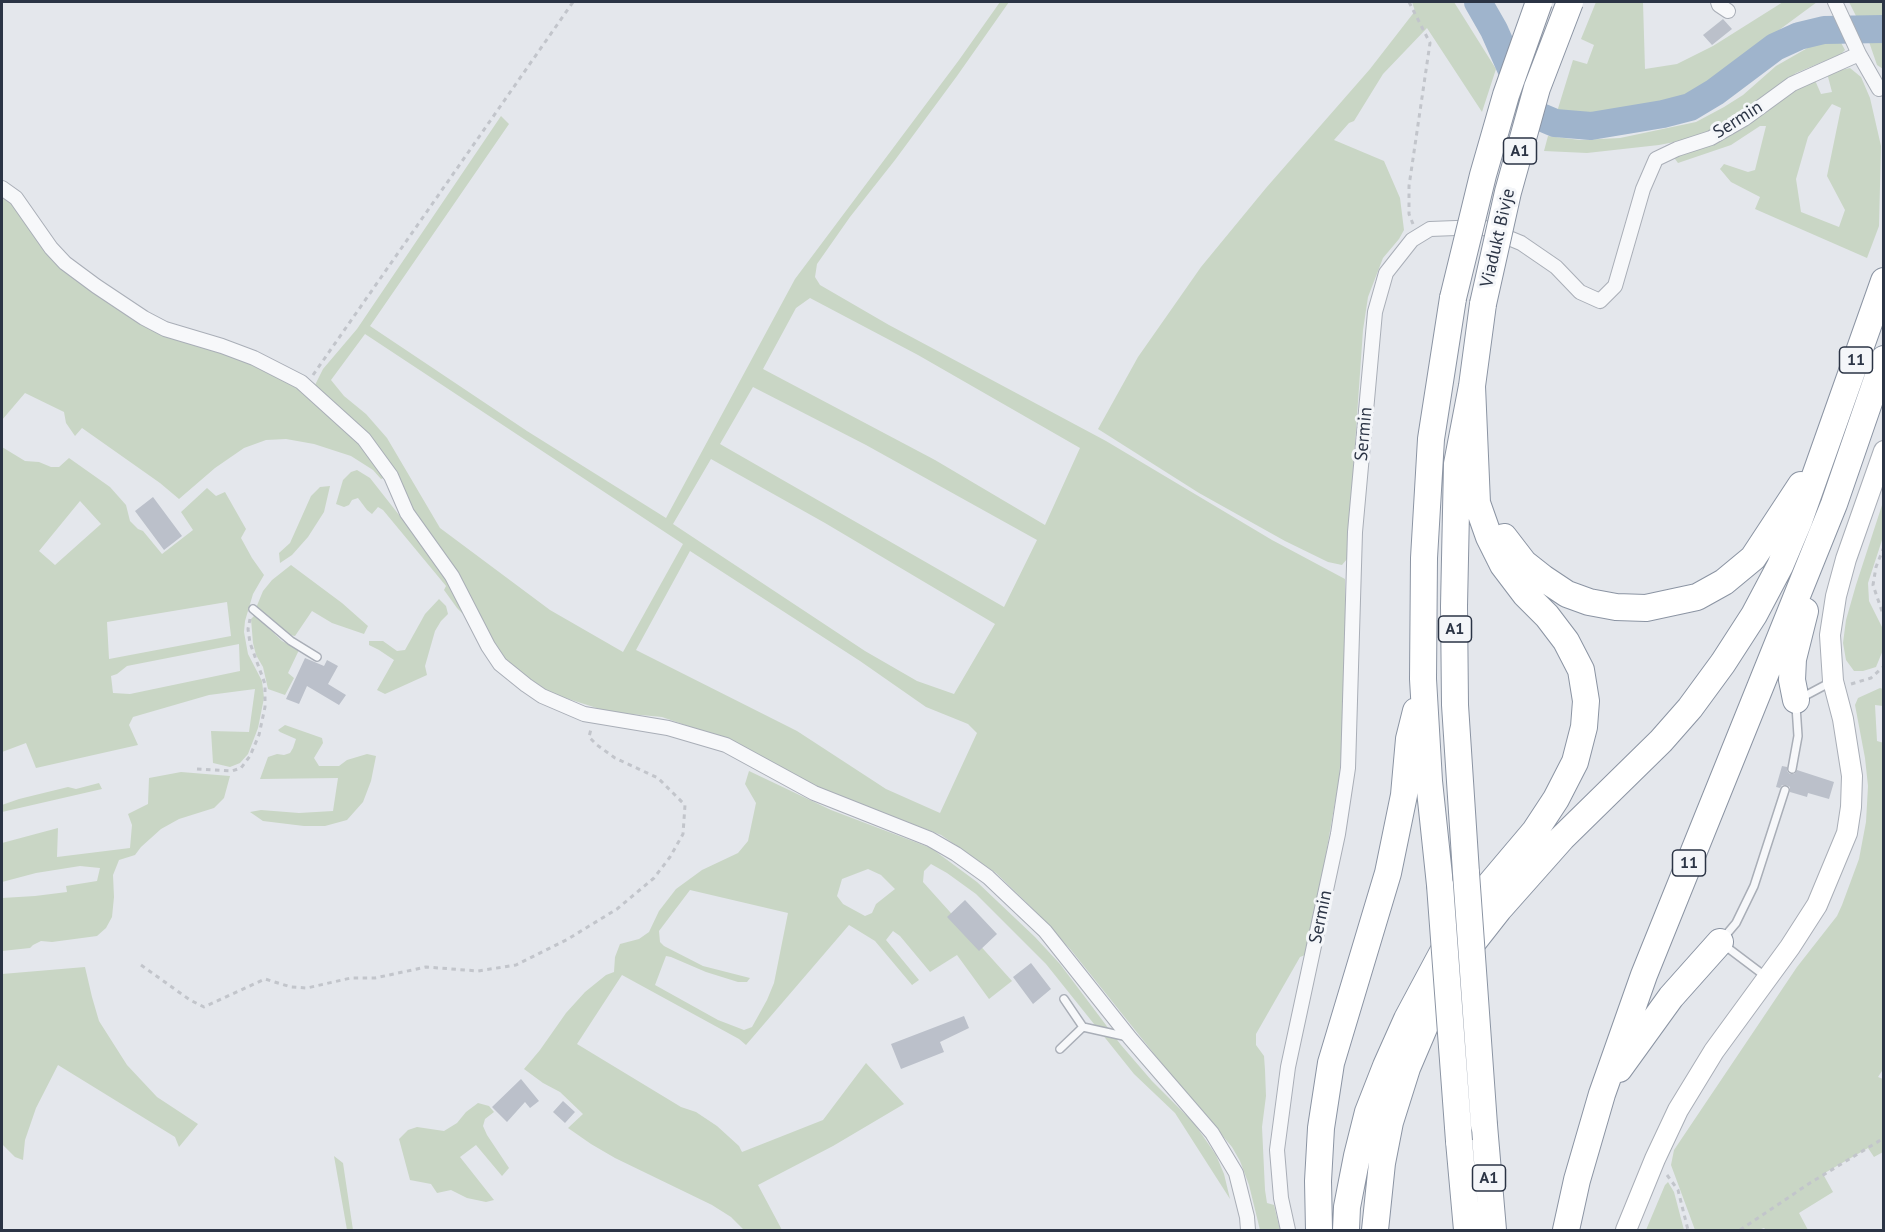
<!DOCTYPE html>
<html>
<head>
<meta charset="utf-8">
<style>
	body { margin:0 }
	#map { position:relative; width:1885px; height:1232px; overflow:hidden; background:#e4e7ec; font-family:"PT Sans",sans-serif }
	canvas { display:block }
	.frame { position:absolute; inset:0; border:3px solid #2b3445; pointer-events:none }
</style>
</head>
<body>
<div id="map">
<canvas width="1885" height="1232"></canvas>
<div class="frame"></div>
</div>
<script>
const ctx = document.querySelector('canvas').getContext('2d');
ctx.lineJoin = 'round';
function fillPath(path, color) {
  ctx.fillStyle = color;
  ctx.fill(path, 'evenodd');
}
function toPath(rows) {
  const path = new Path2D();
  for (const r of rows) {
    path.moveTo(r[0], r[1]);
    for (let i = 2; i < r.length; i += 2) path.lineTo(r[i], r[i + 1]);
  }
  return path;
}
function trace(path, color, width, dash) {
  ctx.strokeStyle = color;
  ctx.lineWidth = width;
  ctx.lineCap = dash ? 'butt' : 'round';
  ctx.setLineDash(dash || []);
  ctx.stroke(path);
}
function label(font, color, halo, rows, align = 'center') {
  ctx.font = font + ' "PT Sans",sans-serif';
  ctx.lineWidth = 6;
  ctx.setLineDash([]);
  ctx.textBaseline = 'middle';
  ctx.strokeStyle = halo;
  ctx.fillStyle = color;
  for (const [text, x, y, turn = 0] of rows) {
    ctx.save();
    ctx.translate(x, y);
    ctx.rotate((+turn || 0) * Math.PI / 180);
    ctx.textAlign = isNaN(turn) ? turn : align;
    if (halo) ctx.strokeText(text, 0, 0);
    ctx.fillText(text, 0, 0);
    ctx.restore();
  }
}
const green = toPath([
	[1000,2,1009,2,957,76,895,160,850,217,817,264,815,277,820,285,889,325,1106,441,1272,540,1345,579,1345,706,1339,779,1322,877,1305,955,1300,957,1256,1034,1256,1045,1264,1056,1265,1070,1266,1096,1262,1127,1265,1190,1267,1203,1274,1205,1280,1230,1260,1230,1249,1185,1240,1161,1232,1147,1167,1070,1071,950,1032,908,996,873,941,835,814,786,711,734,662,717,609,712,550,693,521,675,501,655,402,495,395,474,376,443,314,387,323,369,357,329,501,116,509,124,370,326,527,431,666,518,795,279,959,60],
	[810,298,918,355,1080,448,1045,525,935,460,763,369,796,308],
	[365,334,683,544,623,652,550,610,440,528,387,438,366,414,344,396,331,380],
	[753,387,866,445,1037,540,1004,607,720,444],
	[711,459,825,523,995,624,954,694,917,681,865,651,673,524],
	[690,551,860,661,926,707,968,724,977,733,940,813,886,789,797,731,636,650],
	[1412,2,1454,2,1496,69,1482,112,1427,28,1383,74,1354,121,1349,123,1334,140,1384,161,1400,198,1404,230,1399,239,1383,258,1368,297,1363,330,1347,559,1342,565,1328,562,1285,541,1199,493,1098,429,1138,357,1201,267,1266,188,1370,69,1415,11],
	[1596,2,1643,2,1645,69,1677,64,1713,46,1783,2,1817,2,1706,84,1681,97,1622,113,1593,117,1556,115,1573,60,1587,64,1594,45,1581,39],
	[1849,2,1883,2,1883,24,1860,24],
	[1867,36,1883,36,1883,69,1877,65],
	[1839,39,1845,50,1841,54,1796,73,1740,116,1710,132,1690,139,1659,145,1587,153,1544,151,1548,136,1580,140,1620,138,1696,122,1724,107,1743,95,1776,66,1811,46],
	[1850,68,1861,77,1870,98,1881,146,1879,226,1867,258,1755,209,1760,197,1731,182,1720,169,1724,164,1748,172,1755,170,1766,126,1760,126,1731,145,1678,163,1672,155,1814,78,1821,94,1832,92,1827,73],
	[1832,104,1841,108,1827,176,1845,210,1839,227,1801,212,1796,179,1808,137],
	[2,192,111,302,240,356,308,393,354,436,386,477,381,479,373,470,351,456,314,444,286,439,266,440,244,448,215,468,179,499,160,483,82,428,75,436,66,423,64,412,25,393,2,420],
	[2,447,25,461,39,462,51,467,59,467,69,458,110,487,126,505,130,521,138,529,143,531,162,554,193,530,181,512,207,488,216,496,225,492,246,529,241,538,252,558,264,575,253,594,245,621,244,632,248,654,262,681,264,698,258,728,248,754,240,763,230,767,213,763,211,731,249,732,255,689,209,695,133,717,129,725,138,745,36,768,26,743,2,752],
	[80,501,101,524,55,565,39,551],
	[227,602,231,636,109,659,107,622],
	[239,644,240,671,130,694,113,693,111,676,117,674,127,666],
	[357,470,370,478,425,548,450,582,465,611,462,613,457,608,444,590,446,586,383,510,378,507,372,514,367,510,358,498,352,500,349,505,344,507,336,504,343,480,351,472],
	[330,486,324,512,308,537,292,555,280,563,279,553,290,543,311,496,320,487],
	[1883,502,1883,537,1868,583,1869,601,1883,629,1883,650,1876,667,1863,671,1854,671,1846,660,1843,643,1846,620,1856,585],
	[291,565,342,603,368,626,364,634,332,623,312,611,295,636,285,634,256,608,263,591,272,580],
	[439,599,446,606,448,614,441,621,435,631,425,666,427,675,385,694,377,690,394,660,379,650,369,645,369,641,383,641,397,651,405,650,425,614],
	[255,615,282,641,299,650,288,673,294,678,285,695,268,689,263,667,256,655,253,643,251,619],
	[1880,688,1883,689,1883,706,1875,705,1877,741,1884,743,1884,1068,1878,1077,1883,1079,1883,1152,1874,1157,1868,1148,1823,1174,1833,1192,1799,1213,1808,1230,1766,1230,1764,1228,1758,1230,1695,1230,1671,1165,1674,1150,1797,967,1837,916,1842,905,1859,859,1866,822,1868,786,1865,758,1855,705,1858,698],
	[285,725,322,738,323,743,314,758,319,766,339,766,347,760,367,754,376,756,371,781,363,802,347,820,325,826,304,826,263,821,250,812,261,810,299,813,333,811,338,778,260,779,268,757,277,754,284,755,290,753,293,748,296,739,280,732,278,730],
	[749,771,831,810,931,848,977,882,1035,937,1060,964,1121,1045,1152,1081,1194,1123,1216,1155,1224,1174,1230,1199,1175,1113,1134,1074,1046,964,976,894,947,873,931,864,924,871,923,882,1012,981,989,999,957,955,930,972,900,936,893,931,886,940,919,980,912,985,875,941,849,925,746,1045,739,1039,622,975,577,1044,681,1107,696,1112,717,1126,739,1146,742,1152,823,1120,866,1063,904,1104,833,1146,758,1185,782,1230,744,1230,731,1217,712,1205,615,1158,591,1144,568,1128,583,1114,560,1092,543,1083,524,1069,540,1050,566,1013,585,992,606,975,614,972,615,957,620,944,639,939,649,932,659,911,676,889,702,870,738,853,748,841,756,803,745,784],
	[868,869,881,875,895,889,876,904,872,913,865,916,843,904,837,896,842,879],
	[690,890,788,913,774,983,767,1000,752,1027,744,1030,718,1020,655,985,666,956,671,957,706,972,738,982,747,982,750,978,703,966,664,946,660,942,659,931],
	[181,772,230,776,224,798,214,808,179,819,161,829,141,847,135,855,119,860,113,875,114,897,112,917,106,928,97,936,52,942,41,941,33,945,30,948,2,951,2,898,35,896,67,892,66,886,97,881,100,868,80,866,36,873,2,882,2,843,58,828,57,857,130,848,132,825,128,814,148,804,149,778],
	[99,783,102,789,2,812,2,805,19,799,68,787,76,789],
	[85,967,92,997,99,1021,127,1065,157,1097,198,1124,179,1147,175,1137,58,1065,36,1108,25,1140,23,1160,15,1157,2,1144,2,974],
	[478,1103,489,1106,494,1112,485,1119,483,1126,487,1135,509,1168,502,1176,476,1145,460,1157,494,1200,486,1202,467,1198,451,1190,437,1193,431,1184,410,1180,399,1139,408,1130,417,1127,444,1131,457,1123,466,1112],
	[334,1156,343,1163,353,1230,347,1230],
	[1668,1182,1674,1192,1684,1230,1646,1230,1665,1185]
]);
const river = toPath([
	[1478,2,1494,30,1521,91,1536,115,1555,123,1591,126,1663,114,1690,107,1715,92,1775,47,1799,36,1824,30,1884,29]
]);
const building = toPath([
	[1723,19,1732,29,1712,45,1703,35],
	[153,497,182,536,164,550,135,511],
	[305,658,324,666,327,660,338,666,328,684,346,695,339,705,307,686,299,704,286,699],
	[1782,766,1787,767,1787,771,1790,774,1794,774,1797,770,1834,782,1829,799,1808,793,1807,797,1790,792,1790,787,1786,785,1782,785,1780,788,1776,787],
	[965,900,997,934,979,951,947,917],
	[1031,963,1051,989,1033,1004,1013,977],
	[964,1016,969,1028,940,1042,944,1052,901,1069,891,1044],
	[521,1079,539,1101,530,1108,525,1102,507,1122,492,1107],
	[563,1101,575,1112,565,1123,553,1112]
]);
const path = toPath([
	[1409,2,1430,43,1409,186,1409,214,1413,224],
	[313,375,573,2],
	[1884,547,1876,567,1873,585,1884,617],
	[1851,684,1871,678,1884,666],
	[197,769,232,771,241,768,250,756,259,735,265,707,265,684,250,643,248,629,250,619],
	[141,965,190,1000,204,1007,265,979,291,987,307,988,351,978,375,978,426,967,478,971,516,965,568,939,617,909,654,878,670,857,683,834,685,805,658,778,615,758,597,745,589,737,591,729],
	[1667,1175,1678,1190,1688,1230],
	[1740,1230,1810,1183,1884,1138]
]);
const lane = toPath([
	[253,609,291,641,317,657],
	[1801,698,1831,682],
	[1792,769,1798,736,1796,706],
	[1765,976,1720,942,1736,923,1754,886,1785,790],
	[1064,999,1083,1027,1128,1037],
	[1060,1049,1083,1027]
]);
const street = toPath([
	[1718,2,1719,5,1728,11],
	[1835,2,1859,54,1879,89],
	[2,188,16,198,51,248,65,263,96,286,144,318,165,329,222,346,254,358,301,382,364,439,391,476,407,513,452,576,488,646,500,664,526,685,542,696,584,714,668,728,726,745,814,793,930,839,956,854,988,877,1045,931,1130,1038,1212,1133,1236,1173,1247,1217,1248,1230],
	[1288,1230,1281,1198,1277,1150,1288,1067,1338,834,1348,768,1355,532,1375,312,1386,273,1412,240,1430,229,1482,227,1521,243,1556,267,1580,292,1600,301,1615,286,1643,189,1656,159,1677,149,1711,138,1744,119,1792,84,1859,54]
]);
const secondary = toPath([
	[1626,1230,1655,1159,1678,1110,1714,1051,1790,947,1817,905,1847,833,1851,807,1852,776,1843,719,1833,681,1830,635,1836,596,1846,559,1884,451]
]);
const highway = toPath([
	[1504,537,1524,563,1543,578,1567,594,1589,602,1616,607,1646,608,1697,597,1724,582,1753,558,1801,485],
	[1796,700,1792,680,1793,659,1805,611],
	[1466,873,1455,705,1454,606,1457,464,1472,386,1483,304],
	[1440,885,1429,781,1423,679,1424,558,1431,439,1453,298],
	[1619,1069,1671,997,1720,942],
	[1484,1125,1493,1230],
	[1459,1141,1467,1230],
	[1319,1230,1318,1181,1321,1128,1331,1063,1388,873,1404,795,1409,739,1416,711],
	[1346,1230,1347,1207,1357,1156,1368,1112,1386,1066,1407,1019,1453,933,1486,889,1535,831,1556,799,1575,762,1584,727,1586,701,1581,670,1566,641,1547,616,1525,594,1503,565,1489,537,1477,503,1472,386],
	[1375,1230,1382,1163,1390,1122,1407,1068,1430,1014,1459,960,1499,909,1562,838,1661,741,1690,708,1723,663,1754,615,1780,566,1799,521,1884,281],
	[1566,1230,1577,1180,1602,1094,1644,975,1834,504,1884,359]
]);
const highwayBridge = toPath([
	[1453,298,1483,175,1506,95,1539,2],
	[1483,304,1508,192,1537,88,1570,2],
	[1466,873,1484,1125],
	[1440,885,1459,1141]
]);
const shields = [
	[1520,151,33],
	[1856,360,33],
	[1455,629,33],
	[1689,863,33],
	[1489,1178,33]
];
const shieldNames = [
	["A1",1520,151],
	["11",1856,360],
	["A1",1455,629],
	["11",1689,863],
	["A1",1489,1178]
];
const streetNames = [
	["Sermin",1738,120,-32],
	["Viadukt Bivje",1498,238,-77],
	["Sermin",1364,434,-85],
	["Sermin",1321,917,-78]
];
fillPath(green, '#c9d6c5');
trace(river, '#9fb4cc', 28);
fillPath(building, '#bbc0ca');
trace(lane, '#a9aeb7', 10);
trace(street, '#a9aeb7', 16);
trace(secondary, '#a9aeb7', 22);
trace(highway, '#8b94a3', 28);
trace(path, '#c2c5cb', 3, [4.5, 4.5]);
trace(lane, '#f7f8fa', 7);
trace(street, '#f7f8fa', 14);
trace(secondary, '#fff', 20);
trace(highway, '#fff', 26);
trace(highwayBridge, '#8b94a3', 28, []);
trace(highwayBridge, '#fff', 26);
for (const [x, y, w] of shields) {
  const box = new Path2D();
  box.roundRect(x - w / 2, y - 13, w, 26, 4.5);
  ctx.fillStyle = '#f4f6f9';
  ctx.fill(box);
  trace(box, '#2b3445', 1.5);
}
label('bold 16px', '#2b3445', null, shieldNames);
label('18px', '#2b3445', '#f4f6f9', streetNames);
</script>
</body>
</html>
